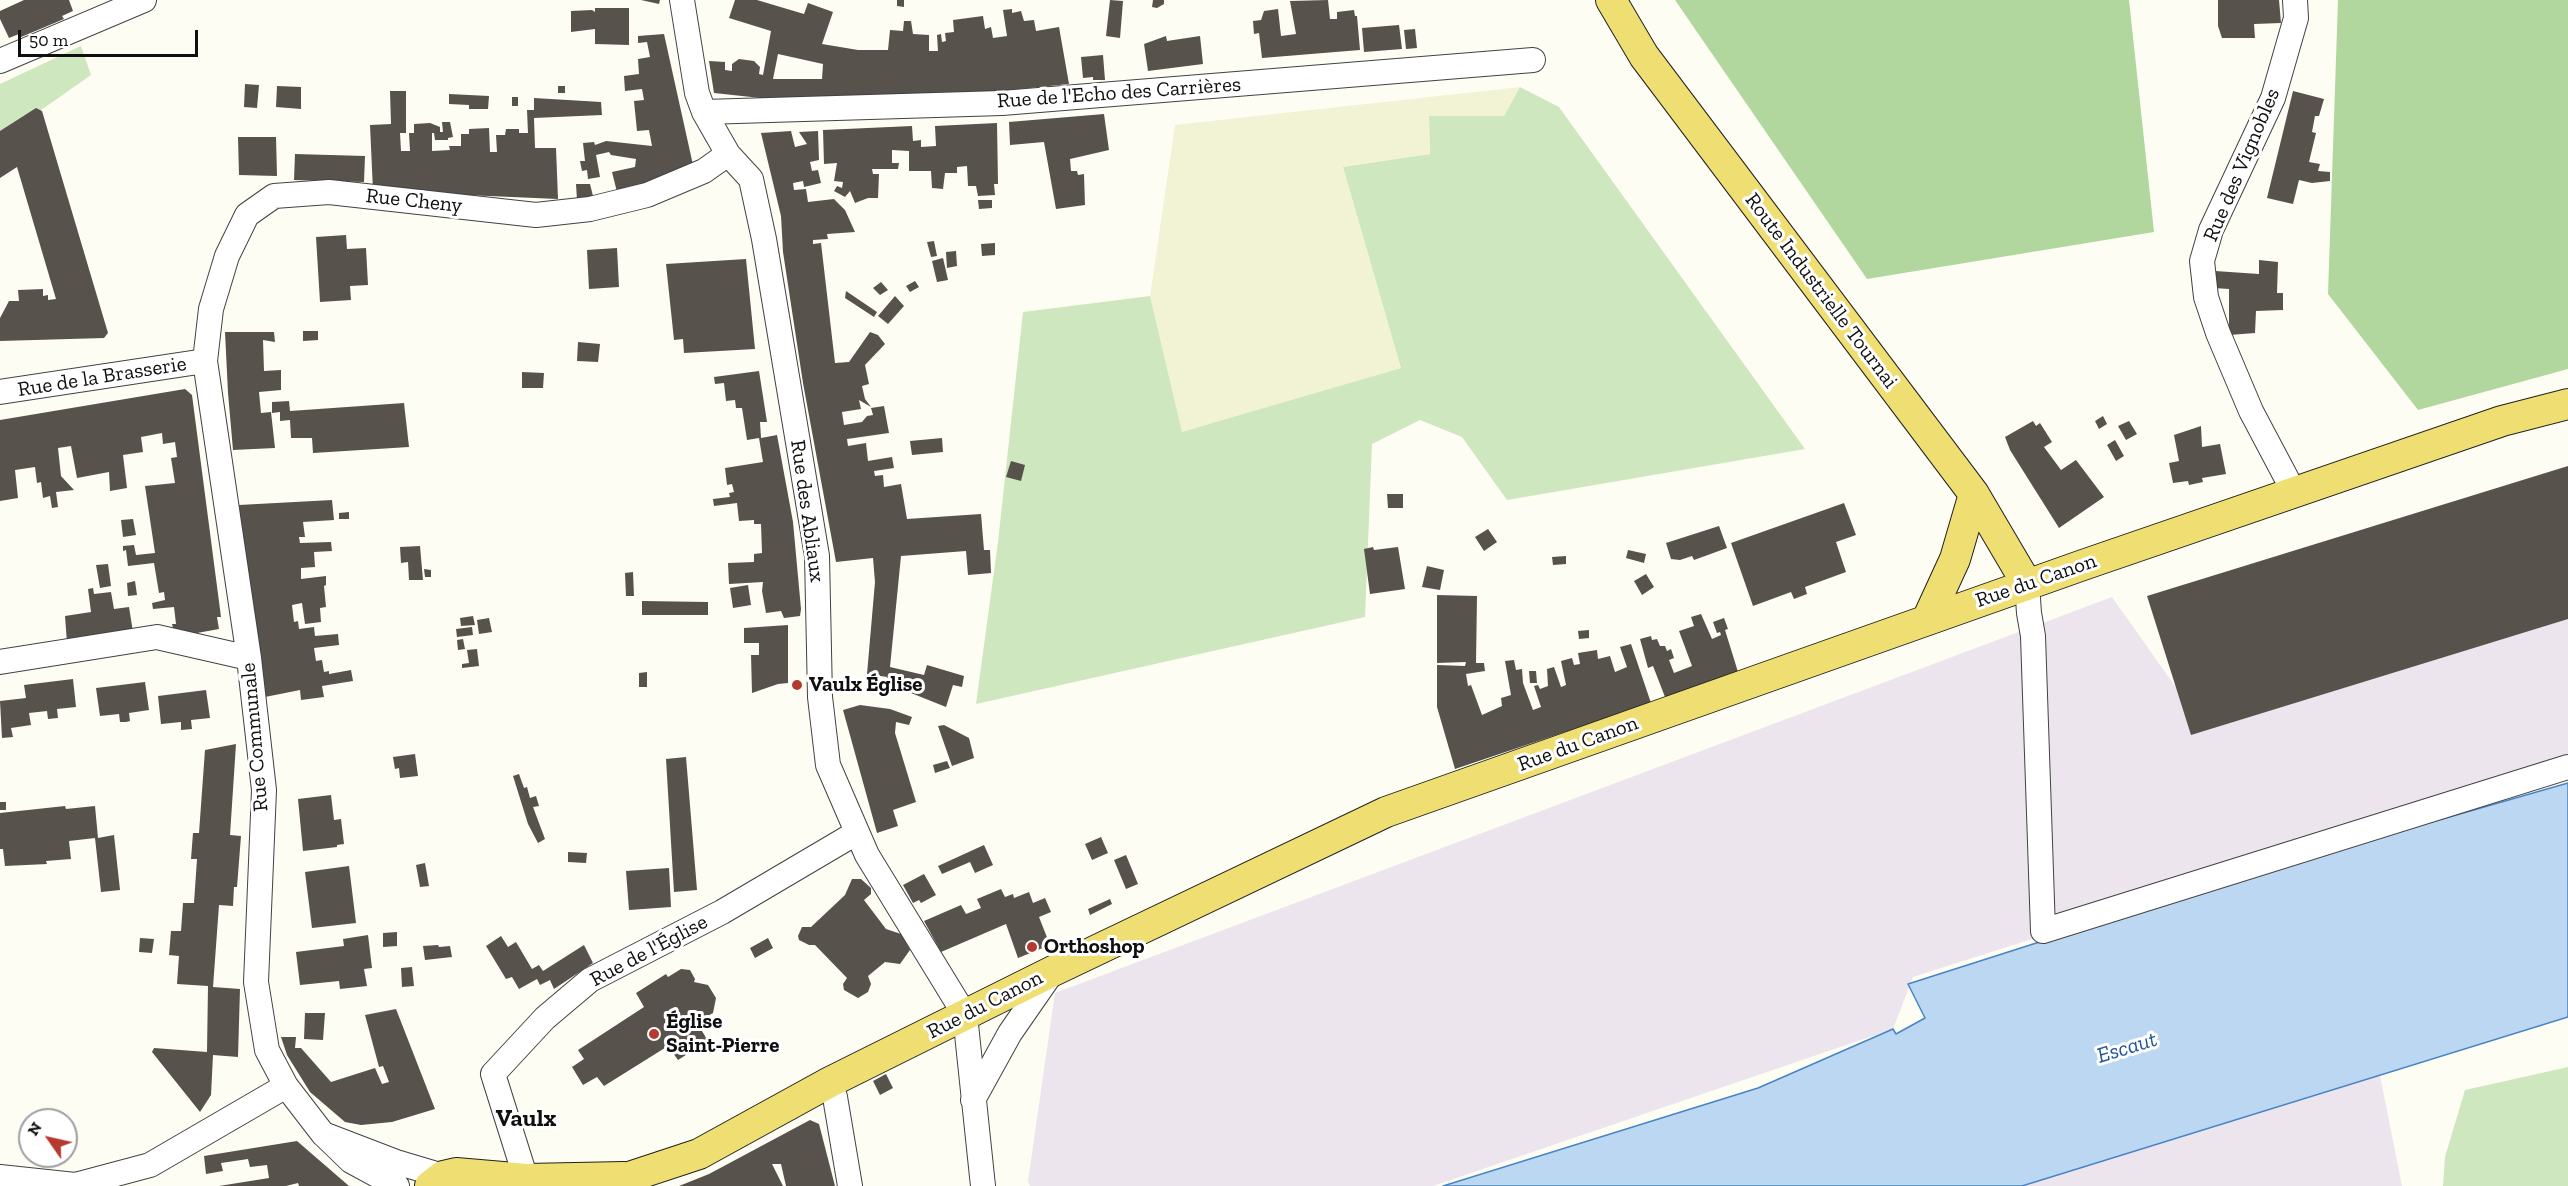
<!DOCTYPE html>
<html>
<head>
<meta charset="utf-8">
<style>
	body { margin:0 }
	#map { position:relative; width:2568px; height:1186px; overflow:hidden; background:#fefdf3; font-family:"Zilla Slab",serif }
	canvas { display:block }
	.north { position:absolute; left:18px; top:1108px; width:60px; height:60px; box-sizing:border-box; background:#fff; border:2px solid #9f9f9f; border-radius:50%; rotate:304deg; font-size:16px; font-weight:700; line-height:24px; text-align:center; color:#0f0f0f }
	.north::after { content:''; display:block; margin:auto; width:21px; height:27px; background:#b63930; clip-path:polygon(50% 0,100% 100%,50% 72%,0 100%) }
	.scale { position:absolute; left:18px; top:30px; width:180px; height:27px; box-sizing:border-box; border:3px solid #0f0f0f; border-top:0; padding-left:8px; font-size:18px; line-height:21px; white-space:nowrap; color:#0f0f0f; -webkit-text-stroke:4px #fff; paint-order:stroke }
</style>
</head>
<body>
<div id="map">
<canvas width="2568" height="1186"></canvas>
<div class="north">N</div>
<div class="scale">50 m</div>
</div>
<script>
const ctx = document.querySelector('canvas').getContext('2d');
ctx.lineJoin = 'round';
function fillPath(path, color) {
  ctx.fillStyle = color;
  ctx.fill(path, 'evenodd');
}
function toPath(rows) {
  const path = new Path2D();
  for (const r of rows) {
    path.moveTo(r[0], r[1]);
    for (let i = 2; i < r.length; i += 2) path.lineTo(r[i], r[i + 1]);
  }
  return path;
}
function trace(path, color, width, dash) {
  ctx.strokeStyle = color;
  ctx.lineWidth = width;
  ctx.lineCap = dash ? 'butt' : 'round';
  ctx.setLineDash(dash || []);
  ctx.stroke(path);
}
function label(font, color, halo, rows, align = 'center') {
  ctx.font = font + ' "Zilla Slab",serif';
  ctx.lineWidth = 6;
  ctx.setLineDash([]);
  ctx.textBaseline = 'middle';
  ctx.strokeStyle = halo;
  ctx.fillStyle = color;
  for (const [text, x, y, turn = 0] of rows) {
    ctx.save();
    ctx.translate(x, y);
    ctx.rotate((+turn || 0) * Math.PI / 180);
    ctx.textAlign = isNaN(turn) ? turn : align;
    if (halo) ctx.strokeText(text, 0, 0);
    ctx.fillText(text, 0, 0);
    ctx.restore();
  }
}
const industrial = toPath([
	[2568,594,2568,768,1913,977,1893,1029,1433,1186,1030,1186,1028,1181,1055,993,2112,597,2187,703],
	[2380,1075,2402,1186,2022,1186,2318,1095]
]);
const farmland = toPath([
	[1520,87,1504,116,1429,116,1430,154,1343,167,1401,368,1182,433,1150,296,1175,125]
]);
const green = toPath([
	[81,46,91,75,44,108,0,133,0,84],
	[1520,87,1559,107,1805,449,1507,500,1462,437,1420,420,1372,444,1365,617,976,704,998,542,1023,312,1150,296,1182,432,1401,368,1343,167,1430,154,1429,116,1504,116],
	[2568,1067,2568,1186,2443,1186,2445,1157,2465,1090]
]);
const forest = toPath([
	[1675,0,2129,0,2154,232,1867,279],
	[2338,0,2568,0,2568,369,2418,410,2328,294]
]);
const water = toPath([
	[2568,783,2568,1017,2022,1186,1443,1186,1758,1088,1893,1029,1896,1034,1925,1018,1908,984,2268,869,2568,783]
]);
const building = toPath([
	[24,0,69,0,73,11,62,16,64,19,21,37,19,34,9,38,0,19,0,11],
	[641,0,660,0,659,4],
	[735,0,757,0,804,14,808,3,833,12,822,44,858,50,888,50,890,30,903,31,904,21,911,21,913,34,929,35,929,51,938,51,937,35,941,34,942,42,946,41,945,33,954,32,953,20,983,16,985,29,991,27,993,38,1007,36,1003,10,1012,9,1012,13,1021,11,1024,21,1034,20,1036,31,1059,27,1069,84,1000,91,770,99,714,93,709,61,725,62,725,70,732,71,732,64,739,59,754,61,760,67,759,74,763,75,771,31,729,18],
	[778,54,823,64,822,79,773,79],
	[897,0,904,0,904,7,897,6],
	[1110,0,1123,1,1120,38,1106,36],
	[1153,0,1164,0,1164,4,1157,8,1152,7],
	[1328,0,1330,19,1337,19,1337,12,1354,10,1355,16,1357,16,1360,50,1262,58,1259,33,1254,34,1253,21,1261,20,1264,11,1278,9,1281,36,1296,34,1290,1],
	[2218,0,2279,0,2281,23,2254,24,2255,38,2222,38,2218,26],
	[595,8,629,8,629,45,595,44,595,29,571,32,571,11,592,10,595,12],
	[1399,25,1402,49,1364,52,1362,28],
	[1415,29,1417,48,1406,49,1404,30],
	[664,34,693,165,618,196,612,172,635,167,636,159,611,155,609,152,596,155,600,177,588,179,587,170,582,171,580,161,585,161,583,143,594,142,595,145,606,141,652,146,649,130,637,131,634,101,644,100,642,89,625,91,624,76,639,74,638,59,650,57,647,42,638,43,638,36],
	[1166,36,1167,41,1200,36,1203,64,1148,71,1144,44],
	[1103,55,1105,80,1093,80,1093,77,1083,78,1081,57],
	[245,84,259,85,257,108,244,107],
	[277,86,301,87,301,109,276,107],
	[558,86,565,86,565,93,558,93],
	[390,91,406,91,406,133,400,133,401,151,410,151,409,133,414,133,414,124,430,123,440,127,440,132,443,132,442,122,450,122,453,137,448,138,448,140,435,140,434,133,432,133,432,151,450,150,449,146,461,146,461,134,469,134,469,129,489,128,490,152,497,152,496,135,505,135,506,129,519,129,519,133,528,133,527,110,534,110,534,98,601,102,602,115,534,118,535,148,556,148,558,199,373,191,370,125,391,124],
	[2293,91,2324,99,2319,116,2315,116,2312,132,2316,133,2309,162,2320,164,2318,171,2330,172,2330,181,2312,183,2299,180,2293,204,2267,198],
	[449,94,489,96,488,109,469,109,469,105,449,104],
	[512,97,518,97,518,106,512,106],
	[36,108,42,111,108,333,104,338,0,341,0,318,9,301,19,301,18,290,43,289,43,296,48,295,48,300,56,299,17,167,0,178,0,131],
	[1104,114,1109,150,1070,159,1071,171,1077,171,1078,175,1084,174,1085,205,1056,209,1044,142,1010,145,1009,122],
	[997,123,998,184,994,184,995,195,978,196,976,186,968,186,967,166,957,167,957,173,945,173,943,189,932,188,931,171,909,171,909,151,892,150,892,163,899,163,898,169,872,169,873,174,879,174,878,198,868,198,855,203,850,191,845,197,834,191,837,186,842,188,843,182,834,181,837,163,824,164,823,130,912,126,913,141,921,140,921,147,936,146,935,126],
	[791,131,795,147,807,144,799,132,818,131,819,160,810,162,812,171,818,170,821,183,804,187,803,181,793,183,794,190,806,189,808,202,834,199,845,210,855,232,827,234,828,239,813,240,813,244,821,243,835,363,849,362,870,332,878,335,885,344,865,365,869,384,862,386,865,399,871,407,859,400,861,409,842,412,844,425,862,422,867,416,873,415,871,408,884,406,889,433,847,439,848,446,866,443,868,461,892,457,894,468,874,471,875,476,883,475,884,487,901,484,907,519,981,514,984,550,990,550,991,573,968,575,966,551,901,556,890,667,924,675,927,665,964,676,962,687,953,685,946,707,886,683,887,677,867,674,875,582,873,558,836,562,803,383,783,252,781,216,761,133],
	[238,137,276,137,277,176,239,175],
	[295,154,365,156,364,182,294,180],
	[576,184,590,184,594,200,577,200],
	[978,200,992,200,992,208,979,209],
	[346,235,347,249,366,248,368,285,350,286,351,300,320,302,316,237],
	[934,241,937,256,931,257,927,242],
	[995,243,995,255,982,256,981,244],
	[617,248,619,287,589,289,587,250],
	[956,251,957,266,947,268,946,252],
	[943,258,948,280,937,282,932,261],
	[746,259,755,349,684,353,683,339,674,340,666,264],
	[2259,260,2278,262,2277,293,2283,293,2283,310,2256,311,2255,333,2229,335,2229,289,2214,288,2215,271,2259,274],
	[915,281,919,287,910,292,906,286],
	[881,282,888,290,880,295,873,288],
	[846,291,877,312,874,317,845,298],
	[895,296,904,306,888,324,878,316],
	[303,331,318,331,318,340,303,341],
	[225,332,274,332,275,342,263,340,264,371,281,370,281,390,259,392,261,413,271,412,275,448,233,450,228,393],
	[578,342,600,344,598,362,577,361],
	[759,371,767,422,760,422,761,438,777,435,793,522,801,609,800,616,784,618,781,611,766,613,762,591,763,582,729,584,728,563,754,562,754,554,762,553,761,524,754,524,754,520,739,521,737,503,714,506,713,499,730,497,729,493,734,492,732,484,727,485,725,468,763,462,759,438,747,440,742,408,736,408,735,400,726,401,724,383,715,384,714,377],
	[522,372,544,373,543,388,522,388],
	[185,389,192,395,221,617,217,617,219,629,175,637,172,624,176,624,174,607,153,609,152,603,165,600,164,592,159,593,154,563,128,566,126,550,123,551,123,546,134,545,136,555,155,553,145,486,175,483,171,458,177,457,175,442,163,444,162,433,141,437,143,452,123,455,127,488,110,491,109,472,77,478,71,446,58,448,61,476,74,490,56,492,58,507,52,508,50,496,43,498,41,482,37,483,35,467,15,470,18,498,0,501,0,420],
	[289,401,290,411,404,403,409,447,313,453,312,438,291,438,290,420,280,421,280,412,272,413,272,402],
	[2103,416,2107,424,2099,429,2095,421],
	[2033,421,2036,426,2040,423,2052,442,2044,447,2061,470,2076,460,2104,497,2059,528,2010,450,2005,437],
	[2129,421,2137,434,2126,440,2118,426],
	[2201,426,2202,447,2220,444,2226,474,2202,478,2203,482,2189,485,2188,481,2173,483,2169,463,2179,461,2174,435],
	[942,438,943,452,912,455,910,441],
	[2115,440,2124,456,2116,461,2107,445],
	[1011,461,1025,465,1021,481,1006,477],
	[2568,466,2568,619,2191,735,2147,596],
	[1387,494,1403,494,1403,508,1388,508],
	[332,500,334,520,303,522,305,537,299,537,300,543,331,542,332,551,314,552,315,567,301,568,301,579,326,576,326,585,324,586,326,607,320,608,321,622,305,624,302,603,292,605,294,622,298,621,299,629,314,627,315,636,338,634,339,645,314,648,316,661,322,660,324,672,329,671,329,674,351,670,353,681,322,686,324,697,301,700,300,690,265,697,239,505],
	[1844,503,1856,535,1836,542,1846,572,1805,587,1807,594,1794,599,1791,592,1753,606,1731,543],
	[349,512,349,519,339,519,339,513],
	[133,519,136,535,123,537,121,520],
	[1719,526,1727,548,1694,560,1692,556,1680,560,1671,559,1666,543],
	[1488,529,1497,542,1484,551,1475,537],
	[420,546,423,580,409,580,408,562,401,563,400,547],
	[1373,547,1374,550,1398,547,1405,589,1370,594,1364,549],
	[1628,550,1646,554,1644,563,1626,558],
	[1566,556,1566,564,1553,565,1552,557],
	[108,564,111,586,100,588,96,565],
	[1427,566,1444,570,1440,590,1422,587],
	[424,569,431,570,431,577,425,577],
	[633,572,634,596,626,596,625,573],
	[1646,574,1654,587,1642,595,1634,581],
	[135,581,137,595,128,596,127,583],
	[748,585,751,605,733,608,730,588],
	[93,588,94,594,111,592,114,609,129,607,133,632,67,643,65,616,91,612,88,589],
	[1437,595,1477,596,1476,663,1484,663,1485,671,1466,674,1468,686,1471,685,1482,715,1502,706,1501,698,1511,695,1505,661,1514,660,1516,670,1522,669,1523,683,1533,710,1541,707,1534,686,1538,685,1540,689,1548,686,1547,669,1554,667,1561,687,1566,685,1561,661,1572,658,1574,665,1580,664,1578,653,1597,650,1598,659,1610,656,1615,672,1627,667,1620,647,1631,644,1651,703,1455,769,1437,707,1437,665,1465,666,1466,662,1437,663],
	[642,601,708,602,708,615,642,615],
	[1701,614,1712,639,1721,635,1720,632,1717,633,1713,622,1724,618,1728,629,1725,630,1738,672,1665,697,1653,666,1648,668,1640,639,1651,636,1652,640,1657,639,1660,646,1665,646,1667,651,1671,649,1674,658,1669,660,1674,673,1692,666,1679,631,1694,626,1691,617],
	[473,616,475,625,461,626,460,618],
	[489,618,492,632,479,634,477,620],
	[788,625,788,683,778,684,752,693,751,655,759,655,759,643,744,643,744,628],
	[472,627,473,635,457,637,456,629],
	[1589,630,1589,638,1579,639,1578,631],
	[463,639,465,649,458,650,457,640],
	[477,649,479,666,462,668,462,664,469,663,467,650],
	[1529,671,1536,671,1537,683,1530,683],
	[647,672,647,687,639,687,639,673],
	[73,679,76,707,57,709,58,718,48,719,47,711,29,713,31,725,11,728,13,737,2,738,0,701,26,698,24,685],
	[145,682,149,710,129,713,130,721,126,722,120,722,119,714,100,716,96,688],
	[206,690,210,718,191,720,192,729,181,730,181,722,161,724,158,696],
	[860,705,890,709,912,717,909,725,896,722,895,733,916,802,893,810,898,826,877,833,843,710],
	[944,725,969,738,974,758,952,766,938,726],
	[236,744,230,835,241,836,237,887,234,887,233,906,219,905,213,987,240,989,238,1057,213,1055,211,1095,200,1112,152,1052,154,1048,207,1052,208,986,177,984,179,956,169,955,171,931,181,931,183,903,194,903,197,859,191,859,193,833,199,833,205,750],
	[415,754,418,776,400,778,399,768,395,769,393,757],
	[686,757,697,890,674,892,666,759],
	[947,761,950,768,935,773,933,765],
	[519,774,524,788,527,787,530,798,536,796,539,806,533,807,545,839,538,843,528,824,513,776],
	[331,795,334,820,341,819,344,844,337,845,337,847,303,851,298,799],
	[0,802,6,802,6,810,0,810],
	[65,806,66,809,95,806,98,838,114,835,120,890,101,892,95,838,69,841,71,859,46,861,47,864,5,866,3,849,0,849,0,813],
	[1101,837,1108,853,1092,860,1085,844],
	[984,845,993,865,975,873,970,862,942,874,938,866],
	[568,852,587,853,586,863,568,862],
	[1126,855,1138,884,1126,889,1114,860],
	[425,863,429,886,420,887,416,865],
	[349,866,356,923,312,928,305,872],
	[669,868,671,907,629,910,626,871],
	[924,874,936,895,921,903,919,900,913,903,903,885],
	[852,879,861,879,871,888,871,894,864,900,886,929,901,934,910,950,900,964,885,962,868,976,871,984,868,992,858,998,844,990,843,984,847,978,815,945,809,945,799,940,798,936,802,927,811,927,845,895],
	[1001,889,1005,897,1013,894,1014,898,1029,892,1033,903,1045,898,1051,912,1039,917,1050,945,1018,958,1006,924,941,952,924,921,961,905,966,914,981,908,977,899],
	[1110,899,1112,904,1090,915,1088,909],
	[397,932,397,946,383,947,383,933],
	[368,935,372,968,364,969,367,986,340,989,339,981,300,985,296,952,344,946,343,939],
	[501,936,508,947,516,942,532,969,539,965,543,971,584,945,593,963,554,989,550,980,540,985,537,979,519,989,512,977,506,979,486,946],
	[140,938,154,939,152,953,139,952],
	[768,938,773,948,755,958,750,948],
	[438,945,439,947,450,946,452,957,425,960,423,946],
	[412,967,414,986,402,987,401,968],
	[681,969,690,970,695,979,694,982,708,985,716,998,713,1013,701,1020,703,1023,699,1026,708,1041,678,1060,668,1046,604,1086,597,1077,583,1085,572,1067,584,1059,578,1050,644,1007,636,993,666,974,668,977],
	[396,1009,435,1109,392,1122,361,1125,345,1122,310,1092,287,1055,281,1037,296,1037,295,1048,301,1048,331,1082,375,1068,382,1084,389,1082,383,1066,379,1067,365,1015],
	[305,1013,325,1013,323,1040,304,1039],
	[886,1074,893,1088,880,1095,873,1081],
	[810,1120,819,1124,835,1186,786,1186,781,1164,772,1164,783,1186,679,1186,709,1174],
	[297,1141,349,1186,299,1186,298,1183,286,1186,219,1186,269,1178,267,1165,250,1167,248,1159,221,1163,223,1171,206,1174,204,1156]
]);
const minor = toPath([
	[682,0,697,93,704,112,728,154,751,179,764,239,817,556,820,697,828,765,867,855,965,1015,983,1186],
	[0,61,144,0],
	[704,112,1002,103,1533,60],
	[0,392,205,361],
	[2291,493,2287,479,2251,411,2218,333,2206,297,2202,261,2211,230,2273,98,2296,18,2295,0],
	[2027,584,2029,613,2033,636,2043,931,2568,767],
	[0,662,157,637,249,658],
	[830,1082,835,1097,850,1186],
	[973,1100,1010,1033,1053,971],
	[323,1134,286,1086,267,1050,256,982,264,790,249,658,205,361,211,309,227,256,247,215,274,196,329,192,536,215,590,209,647,195,704,171,728,154],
	[0,1177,75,1185,150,1165,286,1086],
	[526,1179,493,1074,545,1018,590,980,722,912,856,833],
	[397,1186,351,1161,323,1134,396,1162,443,1176]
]);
const major = toPath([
	[1611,0,1644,56,1974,494,2027,584],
	[1927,620,1955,559,1974,494],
	[430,1186,443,1176,456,1173,526,1179,624,1177],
	[602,1186,699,1154,830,1082,1053,971,1386,812,2083,565,2502,421,2568,404]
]);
const markers = [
	[797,685,6,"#b63930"],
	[1032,947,6,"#b63930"],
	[654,1034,6,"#b63930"]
];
const streetNames = [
	["Rue de l'Echo des Carrières",1119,93,-4],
	["Rue des Vignobles",2242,165,-67],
	["Rue Cheny",414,201,6],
	["Route Industrielle Tournai",1821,291,53],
	["Rue de la Brasserie",102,377,-9],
	["Rue des Abliaux",807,511,82],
	["Rue du Canon",2036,581,-19],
	["Rue Communale",255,737,-95],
	["Rue du Canon",1578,744,-20],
	["Rue de l'Église",649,951,-28],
	["Rue du Canon",985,1005,-27]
];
const poiNames = [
	["Vaulx Église",809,685],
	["Orthoshop",1044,947],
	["Église",666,1022],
	["Saint-Pierre",666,1046]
];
const waterNames = [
	["Escaut",2127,1048,-17]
];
const quarterNames = [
	["Vaulx",526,1119]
];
fillPath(industrial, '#ede5ed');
fillPath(farmland, '#f2f3d4');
fillPath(green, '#cee7be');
fillPath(forest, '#b1d79e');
fillPath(water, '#bbd7f2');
trace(water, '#4784c4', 1.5);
fillPath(building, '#57524c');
trace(minor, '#424242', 26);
trace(major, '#202020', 32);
trace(minor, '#fff', 24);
trace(major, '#efdf72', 30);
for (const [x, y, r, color] of markers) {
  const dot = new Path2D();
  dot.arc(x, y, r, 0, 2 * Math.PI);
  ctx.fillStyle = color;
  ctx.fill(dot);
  trace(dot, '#fff', 2);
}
label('21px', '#0f0f0f', '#fff', streetNames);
label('bold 21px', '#0f0f0f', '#fff', poiNames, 'left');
label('italic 22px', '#205799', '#fff', waterNames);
label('bold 24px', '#0f0f0f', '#fff', quarterNames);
</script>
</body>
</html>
